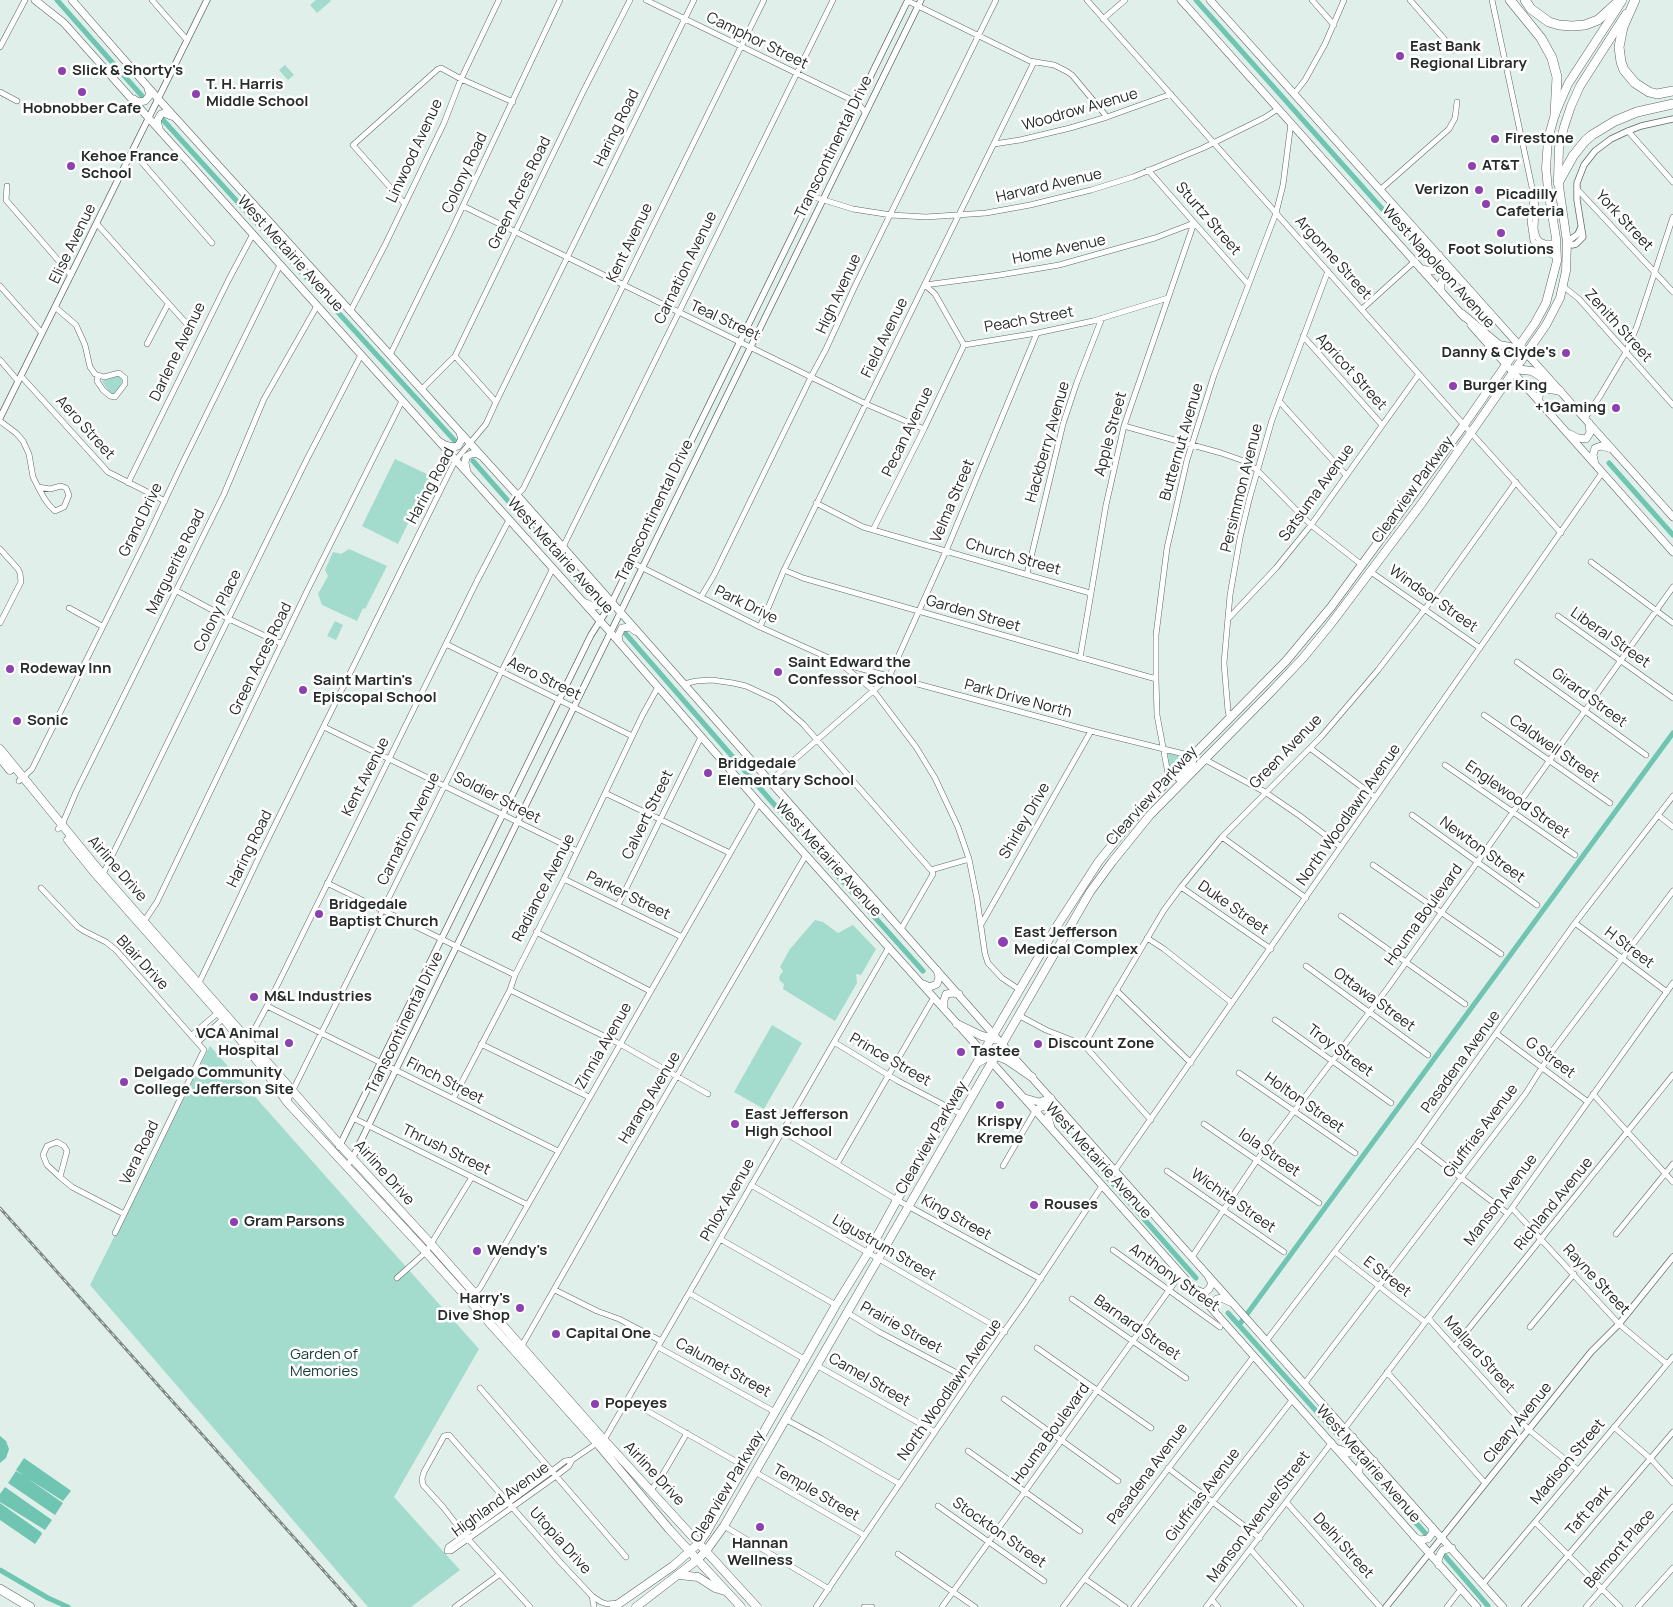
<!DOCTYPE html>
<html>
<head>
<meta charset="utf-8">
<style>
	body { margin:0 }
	canvas { display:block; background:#e0efea }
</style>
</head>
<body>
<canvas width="1673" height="1607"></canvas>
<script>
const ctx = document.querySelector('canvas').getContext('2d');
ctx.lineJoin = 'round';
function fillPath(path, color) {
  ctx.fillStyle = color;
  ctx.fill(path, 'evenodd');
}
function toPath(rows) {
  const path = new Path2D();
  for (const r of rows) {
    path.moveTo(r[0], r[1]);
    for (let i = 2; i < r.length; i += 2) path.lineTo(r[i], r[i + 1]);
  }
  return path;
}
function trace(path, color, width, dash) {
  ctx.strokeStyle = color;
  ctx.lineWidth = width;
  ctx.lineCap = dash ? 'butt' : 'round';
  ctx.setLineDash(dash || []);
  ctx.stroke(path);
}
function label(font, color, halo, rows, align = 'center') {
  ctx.font = font + ' Manrope,sans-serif';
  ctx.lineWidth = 5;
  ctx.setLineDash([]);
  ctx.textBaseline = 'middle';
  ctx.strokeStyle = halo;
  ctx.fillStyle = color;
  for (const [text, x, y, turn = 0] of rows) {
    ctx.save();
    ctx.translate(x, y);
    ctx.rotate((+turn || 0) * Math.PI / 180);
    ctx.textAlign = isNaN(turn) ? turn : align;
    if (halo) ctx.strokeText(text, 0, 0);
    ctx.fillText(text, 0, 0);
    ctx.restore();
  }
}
const green = toPath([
	[316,0,330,0,331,1,317,13,310,5],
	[285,65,294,75,288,80,279,70],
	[118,376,121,377,122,382,116,393,113,394,109,392,102,381],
	[395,459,431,476,398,544,362,526],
	[349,549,387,566,365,609,363,608,357,621,322,605,318,594,328,576,325,570,333,552,341,554],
	[335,621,343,625,336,640,327,636],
	[1168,753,1182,757,1171,768,1169,767],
	[815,920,823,922,838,933,853,925,876,949,861,975,856,974,857,983,835,1021,783,989,784,984,780,981,779,977,783,971,780,967,790,949],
	[772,1025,802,1043,764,1109,734,1092],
	[210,1046,479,1349,394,1497,460,1570,411,1607,368,1607,90,1285]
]);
const water = toPath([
	[0,1436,6,1441,9,1449,6,1458,0,1463],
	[24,1458,70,1490,71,1491,63,1501,27,1478,63,1503,55,1515,8,1483,16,1471,23,1475,16,1470],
	[5,1487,52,1520,45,1530,0,1502,0,1494],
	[0,1503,41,1532,42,1534,35,1544,0,1520]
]);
const canal = toPath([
	[57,0,142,96],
	[1196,0,1426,258],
	[163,120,455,441],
	[473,461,596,601],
	[1609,463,1673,535],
	[625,633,785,817,923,971],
	[1062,1126,1196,1278],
	[1228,1313,1344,1442],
	[1239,1325,1673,733],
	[1370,1472,1426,1534],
	[1445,1556,1488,1606],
	[0,1570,48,1598,68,1607]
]);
const minor = toPath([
	[152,0,187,40],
	[646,0,858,103,865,112],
	[1087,0,1464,425,1561,533],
	[1312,0,1334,25],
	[1410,0,1454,50],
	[1492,0,1536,206,1535,229,1537,237,1540,241,1545,243,1557,243],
	[908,1,1030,61,1054,65,1066,71,1072,75,1107,117],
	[1103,19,1125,0],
	[0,47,25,0],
	[0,92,17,101],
	[1294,94,1305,80,1325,44,1344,0],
	[1628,131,1673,182],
	[994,144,1020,140,1070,128,1107,117,1171,94],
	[132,151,212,243],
	[1148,170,1248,284],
	[7,186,6,200,71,275],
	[1381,189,1449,129,1455,118,1457,102],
	[1577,189,1673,292],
	[811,196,853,209,891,215,926,217,986,213,1030,205,1091,190,1133,177,1203,148,1264,118,1278,109],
	[1533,200,1530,221,1533,241,1542,249,1557,258],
	[404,203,353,145,438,69,441,68,461,79,513,102],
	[463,206,866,404,924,429],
	[97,224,186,323],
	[925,285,1000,275,1059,265,1155,238,1194,223],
	[925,285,935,294,964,345],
	[0,286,42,333],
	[1564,287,1579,299,1673,405],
	[55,307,76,325,85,345,90,367,95,374,104,377,119,373,125,378,125,384,115,397,110,396,103,390,97,381,98,376],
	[1362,309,1415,261],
	[350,312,385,245,444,123,461,79,499,0],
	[1303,336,1382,425],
	[147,344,168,304],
	[964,345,1037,333,1093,321,1168,298],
	[390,355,451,231,560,0],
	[455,356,496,402],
	[0,360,18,381],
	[21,376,108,472,165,501],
	[422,389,455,356,582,94,630,0],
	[1279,401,1346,475],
	[1585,418,1600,396,1626,352,1637,326,1673,217],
	[0,421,16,433,23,441,29,454,33,477,38,487,44,498,49,505,55,511,64,507,69,495,66,488,61,486,50,489,38,487],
	[1124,426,1221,453,1244,461,1257,470,1311,525,1362,565],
	[128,483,229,279,253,234],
	[517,495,523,489,764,0],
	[816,503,863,527,1090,593],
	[873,530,924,429,964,345],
	[563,547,833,0],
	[0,549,18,569,20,573,21,582,0,623],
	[631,562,760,627,840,663,1091,731,1184,754,1190,758],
	[1591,562,1673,623],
	[784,570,803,578,1156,679],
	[1371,572,1480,648],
	[1027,574,1063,424,1077,382,1102,318],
	[177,591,229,619,282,644],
	[701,597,714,575,811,377,826,349,855,286,996,0],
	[69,608,102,626],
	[1558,616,1673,698],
	[1228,619,1276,568,1311,525,1419,374],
	[760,627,784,570,1034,62],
	[446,644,632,736],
	[1080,658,1106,505,1124,426,1194,223],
	[1517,662,1646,755],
	[842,665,873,690,916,747,935,778,958,827,969,859,977,899,985,954,988,963,1002,978,1020,990],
	[684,684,696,681,712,680,733,683,746,686,776,700,803,724,931,870],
	[1484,715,1610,803],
	[1230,719,1228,711,1224,663,1230,595,1240,538,1249,500,1272,420,1328,271],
	[324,727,577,851],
	[1310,748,1375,797],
	[1204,759,1265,792,1300,816,1341,847],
	[1445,765,1575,855],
	[1169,779,1157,715,1156,679,1156,635,1167,548,1187,460,1214,375,1276,213,1283,185,1291,123],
	[19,781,32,769,146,540,182,464,280,265],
	[770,781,889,677,946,551,1037,333],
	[605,793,730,853],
	[1412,815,1537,905],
	[1658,815,1673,827],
	[58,829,62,825,76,792,224,494,264,399,317,306],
	[1222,837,1306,898],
	[1373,865,1501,954],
	[931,870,969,859],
	[102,876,306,461,361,355],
	[564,879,682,937],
	[327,883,515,975],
	[1181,887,1271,949],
	[41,888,78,927,84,931,106,942,116,950,204,1050,115,1233],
	[618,905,701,737],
	[1341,916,1465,1004],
	[143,923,157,902,307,591,402,401],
	[982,923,1091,731],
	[1575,923,1667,992],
	[901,929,933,874,931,870],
	[536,932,650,991],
	[1147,938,1164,949,1232,1003],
	[1306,966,1428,1055],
	[198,985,261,853,455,461,486,424,496,402,694,0],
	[510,990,620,1044,708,1094],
	[1116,990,1191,1063],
	[267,1006,558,1151],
	[1018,1015,1046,1030,1084,1045,1151,1120],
	[1275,1020,1391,1103],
	[1497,1034,1588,1102],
	[192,1035,220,1011],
	[198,1042,225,1017],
	[834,1042,898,1081,961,1114],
	[247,1043,267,1006,477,581,509,520],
	[481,1044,589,1097],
	[1084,1045,1164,910,1181,887,1222,837,1321,737,1378,670,1425,609,1516,482],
	[1239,1073,1355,1153],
	[1593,1094,1673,1182],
	[453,1099,510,990,515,975,564,879,642,716,658,687],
	[287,1102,553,568],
	[353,1118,528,1205],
	[1204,1124,1319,1203],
	[782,1131,897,1200,1041,1279],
	[57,1142,64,1146,67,1151,60,1177,47,1165,43,1155,47,1146,57,1142],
	[1417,1144,1507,1213],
	[837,1164,934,997],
	[1003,1166,1035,1111],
	[1115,1170,1602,473],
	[1167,1171,1284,1252],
	[60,1177,72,1187,124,1214],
	[751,1185,1005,1332],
	[1512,1208,1619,1324,1667,1364],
	[1616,1234,1673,1164],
	[720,1239,836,1305],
	[1113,1250,1220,1327],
	[1335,1252,1425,1322],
	[1192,1257,1257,1160,1387,989,1673,587],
	[397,1278,426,1252,472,1177],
	[555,1290,597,1311,619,1319,661,1341],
	[689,1293,806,1360],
	[472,1295,480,1288,759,803],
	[1072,1299,1186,1378],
	[846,1312,879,1332,970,1380],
	[1428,1318,1529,1430,1578,1470],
	[1530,1327,1574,1274],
	[1267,1340,1417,1144,1575,923,1673,796],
	[658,1347,775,1412],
	[1454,1347,1673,1075],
	[1037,1348,1151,1428],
	[520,1349,632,1153,806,855],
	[816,1365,935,1432],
	[1387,1372,1485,1483],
	[1305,1383,1526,1093,1553,1050,1673,891],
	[480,1388,626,1557],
	[1004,1399,1118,1481],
	[628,1400,744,1466],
	[785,1419,822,1439,900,1484],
	[1614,1427,1651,1459,1673,1483],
	[1345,1428,1512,1208,1673,983],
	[968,1451,1080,1531],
	[1168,1468,1260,1538],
	[755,1472,864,1535],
	[650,1491,660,1479,687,1433],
	[1287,1503,1380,1607],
	[938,1506,1044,1581],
	[1535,1522,1620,1607],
	[724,1526,829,1589],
	[1251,1550,1301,1607],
	[447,1551,448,1547,552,1471,565,1461,572,1460,597,1443,604,1440,889,947],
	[447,1551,451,1551,556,1476,569,1466,572,1460],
	[898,1554,975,1607],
	[1085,1579,1125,1607],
	[1483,1584,1673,1357],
	[592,1596,594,1607],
	[1212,1600,1218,1607],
	[455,1607,500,1574],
	[530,1607,468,1539,443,1507,423,1485,422,1479,424,1472,444,1436,449,1435,561,1563,592,1596,601,1602,607,1604,620,1603],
	[816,1607,977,1370,1025,1302,1102,1186],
	[864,1607,872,1607],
	[942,1607,1180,1275],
	[1063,1607,1254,1356],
	[1134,1607,1212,1503,1293,1399],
	[1206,1607,1332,1442],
	[1447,1607,1461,1589],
	[1524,1607,1673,1432],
	[1586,1607,1673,1507],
	[1638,1607,1673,1568]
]);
const tertiary = toPath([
	[1567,242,1572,245,1576,244,1583,237,1577,200,1577,183,1584,165,1595,151,1611,139,1628,131,1641,126,1673,119],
	[1567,242,1578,234,1581,227],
	[0,418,207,0],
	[339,1147,591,635,612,602,908,0],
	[346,1167,352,1159,921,0],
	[1386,1607,1591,1352,1619,1324,1673,1257]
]);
const secondary = toPath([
	[35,0,64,23,145,114,611,633,759,803,1076,1156,1477,1607],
	[72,0,161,102,517,495,994,1035,1503,1607],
	[1181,0,1464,317],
	[1210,0,1673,517],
	[134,99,138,102,145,101,150,95,148,89],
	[159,128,157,121,161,114,164,113,171,116],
	[1421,269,1433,271,1436,270,1440,261,1439,255],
	[1441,291,1441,283,1445,276,1452,275,1458,278],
	[1471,325,1673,552],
	[1539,402,1539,396,1542,390,1546,389,1559,391],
	[1570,434,1578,438,1586,439,1590,433,1589,423],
	[440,442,445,445,453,447,458,446,462,439,460,433],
	[1595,464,1593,455,1595,448,1601,446,1612,449],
	[467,472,465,463,466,457,471,454,476,453,481,456],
	[586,603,592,606,596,606,601,603,603,598,601,592],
	[619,641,618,636,622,628,630,627,635,631],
	[923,984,930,987,937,984,939,977,937,970],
	[944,1008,944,1000,946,994,953,993,959,994],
	[1025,1098,1039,1102,1051,1098],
	[1035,1111,1041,1107,1048,1106,1058,1110],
	[1051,1128,1048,1116,1053,1111,1059,1110],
	[1194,1289,1204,1293,1209,1289,1212,1283,1209,1278],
	[1215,1311,1213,1303,1217,1299,1222,1298,1230,1302],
	[1339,1449,1349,1453,1353,1451,1355,1444,1353,1437],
	[1359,1474,1359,1469,1361,1463,1369,1460,1374,1461],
	[1414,1537,1420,1540,1428,1539,1433,1532,1432,1527],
	[1439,1565,1438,1560,1441,1553,1443,1550,1452,1548]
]);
const trunk = toPath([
	[1462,314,1499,345,1515,348,1521,347],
	[1514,369,1532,371,1537,374,1560,391],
	[0,749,103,875,340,1145,431,1244,604,1440,757,1607],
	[0,758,10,770],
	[1179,778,1191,764,1192,761,1190,758],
	[68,840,93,871,224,1019,266,1072,287,1102,426,1252,597,1443,669,1529,741,1607],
	[957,1024,982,1036,995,1039],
	[979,1062,987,1057,995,1055,1007,1060,1032,1077],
	[679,1575,698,1577,715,1588,725,1591],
	[614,1607,673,1566,699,1543,706,1533,836,1305,868,1253,897,1200,1055,929,1099,861,1147,802,1286,661,1331,607,1464,425,1535,323,1546,303,1557,261,1556,238,1548,190,1546,168,1548,139,1555,114,1568,84,1622,1],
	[636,1607,697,1560,706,1551,724,1526,1090,892,1112,862,1150,815,1268,695,1303,658,1330,625,1422,503,1546,325,1560,298,1566,271,1567,242,1558,179,1559,148,1564,127,1571,106,1580,86,1626,14]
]);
const motorway = toPath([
	[1510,0,1541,38,1552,58,1557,77,1555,114],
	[1525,0,1531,9,1549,22,1559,25,1572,26,1585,25,1598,20,1620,0],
	[1635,0,1623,27,1619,47,1621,62,1624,70,1635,83,1649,92,1657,94,1673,91],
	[1558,183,1573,156,1585,141,1592,135,1615,121,1637,112,1673,104],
	[0,1589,30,1607]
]);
const rail = toPath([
	[0,1208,356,1607]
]);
const markers = [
	[1400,56,5,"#8d40b0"],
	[62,71,5,"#8d40b0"],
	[82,92,5,"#8d40b0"],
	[196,94,5,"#8d40b0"],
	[1495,139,5,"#8d40b0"],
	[71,166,5,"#8d40b0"],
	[1472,166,5,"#8d40b0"],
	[1479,190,5,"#8d40b0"],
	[1486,204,5,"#8d40b0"],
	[1501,233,5,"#8d40b0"],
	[1566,353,5,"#8d40b0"],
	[1453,386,5,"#8d40b0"],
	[1616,408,5,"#8d40b0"],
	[10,669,5,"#8d40b0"],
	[778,672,5,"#8d40b0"],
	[303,690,5,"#8d40b0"],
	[17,721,5,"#8d40b0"],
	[708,773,5,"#8d40b0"],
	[319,914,5,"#8d40b0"],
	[1003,942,6,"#8d40b0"],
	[254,997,5,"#8d40b0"],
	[289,1043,5,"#8d40b0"],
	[1038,1044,5,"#8d40b0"],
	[961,1052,5,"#8d40b0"],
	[124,1082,5,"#8d40b0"],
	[1000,1105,5,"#8d40b0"],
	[735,1124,5,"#8d40b0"],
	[1034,1205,5,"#8d40b0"],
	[234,1222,5,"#8d40b0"],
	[477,1251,5,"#8d40b0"],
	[520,1308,5,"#8d40b0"],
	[556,1334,5,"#8d40b0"],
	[595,1404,5,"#8d40b0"],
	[760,1527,5,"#8d40b0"]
];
const streetNames = [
	["Camphor Street",757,41,26],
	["Woodrow Avenue",1080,110,-16],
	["Haring Road",617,128,-64],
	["Transcontinental Drive",834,147,-64],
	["Linwood Avenue",415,151,-65],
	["Colony Road",465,173,-65],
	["Harvard Avenue",1049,186,-13],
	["Green Acres Road",520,193,-64],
	["Sturtz Street",1208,219,49],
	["York Street",1624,221,47],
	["Kent Avenue",630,243,-64],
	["Elise Avenue",73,244,-64],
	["Home Avenue",1059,250,-12],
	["West Metairie Avenue",290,254,48],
	["Argonne Street",1333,258,48],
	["West Napoleon Avenue",1438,267,48],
	["Carnation Avenue",686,268,-64],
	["High Avenue",839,294,-65],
	["Peach Street",1029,320,-10],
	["Teal Street",725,321,25],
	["Zenith Street",1618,326,48],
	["Field Avenue",885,338,-64],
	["Darlene Avenue",178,352,-64],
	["Apricot Street",1351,372,48],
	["Aero Street",85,428,48],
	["Pecan Avenue",908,432,-64],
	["Apple Street",1111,434,-75],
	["Hackberry Avenue",1048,442,-74],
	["Butternut Avenue",1182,442,-74],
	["Haring Road",431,486,-62],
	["Persimmon Avenue",1242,488,-76],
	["Clearview Parkway",1413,490,-54],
	["Satsuma Avenue",1317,493,-54],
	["Velma Street",953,501,-67],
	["Transcontinental Drive",655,511,-64],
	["Grand Drive",141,520,-64],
	["West Metairie Avenue",560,556,48],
	["Church Street",1013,557,16],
	["Marguerite Road",176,562,-64],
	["Windsor Street",1433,599,35],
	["Park Drive",746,605,26],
	["Colony Place",218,611,-64],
	["Garden Street",973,614,16],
	["Liberal Street",1610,638,35],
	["Green Acres Road",261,659,-64],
	["Aero Street",544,679,26],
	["Girard Street",1589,698,36],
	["Park Drive North",1018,699,15],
	["Caldwell Street",1554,749,35],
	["Green Avenue",1286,752,-46],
	["Kent Avenue",366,777,-63],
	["Clearview Parkway",1152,796,-48],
	["Soldier Street",497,798,27],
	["Englewood Street",1517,800,35],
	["Calvert Street",648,815,-64],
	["North Woodlawn Avenue",1349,815,-55],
	["Shirley Drive",1025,821,-60],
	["Carnation Avenue",409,829,-64],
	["Haring Road",250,849,-64],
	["Newton Street",1482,850,36],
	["West Metairie Avenue",828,859,48],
	["Airline Drive",117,869,49],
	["Radiance Avenue",544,888,-63],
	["Parker Street",628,896,26],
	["Duke Street",1233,908,35],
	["Houma Boulevard",1424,915,-54],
	["H Street",1629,948,37],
	["Blair Drive",142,963,47],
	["Ottawa Street",1374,1000,36],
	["Transcontinental Drive",405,1023,-64],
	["Zinnia Avenue",604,1046,-60],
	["Troy Street",1340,1051,36],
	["G Street",1550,1058,37],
	["Prince Street",890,1060,30],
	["Pasadena Avenue",1461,1062,-54],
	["Finch Street",445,1081,27],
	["Harang Avenue",650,1098,-59],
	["Holton Street",1304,1103,35],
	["Giuffrias Avenue",1481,1131,-53],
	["Clearview Parkway",932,1138,-60],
	["Thrush Street",446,1150,26],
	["Vera Road",140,1153,-64],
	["Iola Street",1269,1153,35],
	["West Metairie Avenue",1098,1161,48],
	["Airline Drive",384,1173,48],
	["Phlox Avenue",728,1200,-60],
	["Manson Avenue",1501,1200,-53],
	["Wichita Street",1233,1201,35],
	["Richland Avenue",1554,1204,-51],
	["King Street",956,1218,29],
	["Ligustrum Street",884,1248,30],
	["E Street",1387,1277,38],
	["Anthony Street",1174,1278,35],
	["Rayne Street",1596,1280,47],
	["Prairie Street",901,1328,29],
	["Barnard Street",1137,1328,35],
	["Mallard Street",1479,1355,48],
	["Calumet Street",723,1368,29],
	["Camel Street",869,1380,30],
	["North Woodlawn Avenue",950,1390,-55],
	["Cleary Avenue",1518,1423,-51],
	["Houma Boulevard",1051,1434,-54],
	["Madison Street",1568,1462,-50],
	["West Metairie Avenue",1368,1464,49],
	["Airline Drive",654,1474,47],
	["Pasadena Avenue",1148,1474,-53],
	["Clearview Parkway",728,1487,-59],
	["Temple Street",816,1493,30],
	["Giuffrias Avenue",1203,1495,-53],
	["Highland Avenue",501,1500,-36],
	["Taft Park",1589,1511,-49],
	["Manson Avenue/Street",1259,1517,-53],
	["Stockton Street",999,1533,35],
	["Utopia Drive",560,1541,48],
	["Delhi Street",1343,1546,48],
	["Belmont Place",1620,1549,-49]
];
const poiNames = [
	["East Bank",1410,47],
	["Regional Library",1410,64],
	["Slick & Shorty's",72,71],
	["T. H. Harris",206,85],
	["Middle School",206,102],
	["Hobnobber Cafe",82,109,"center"],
	["Firestone",1505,139],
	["Kehoe France",81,157],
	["School",81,174],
	["AT&T",1482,166],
	["Verizon",1469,190,"right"],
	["Picadilly",1496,195],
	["Cafeteria",1496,212],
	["Foot Solutions",1501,250,"center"],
	["Danny & Clyde's",1556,353,"right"],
	["Burger King",1463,386],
	["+1Gaming",1606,408,"right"],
	["Saint Edward the",788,663],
	["Confessor School",788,680],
	["Rodeway Inn",20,669],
	["Saint Martin's",313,681],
	["Episcopal School",313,698],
	["Sonic",27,721],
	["Bridgedale",718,764],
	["Elementary School",718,781],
	["Bridgedale",329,905],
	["Baptist Church",329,922],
	["East Jefferson",1014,933],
	["Medical Complex",1014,950],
	["M&L Industries",264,997],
	["VCA Animal",279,1034,"right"],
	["Hospital",279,1051,"right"],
	["Discount Zone",1048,1044],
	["Tastee",971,1052],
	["Delgado Community",134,1073],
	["College Jefferson Site",134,1090],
	["East Jefferson",745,1115],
	["High School",745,1132],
	["Krispy",1000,1122,"center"],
	["Kreme",1000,1139,"center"],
	["Rouses",1044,1205],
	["Gram Parsons",244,1222],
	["Wendy's",487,1251],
	["Harry's",510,1299,"right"],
	["Dive Shop",510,1316,"right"],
	["Capital One",566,1334],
	["Popeyes",605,1404],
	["Hannan",760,1544,"center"],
	["Wellness",760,1561,"center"]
];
const parkNames = [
	["Garden of",324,1355],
	["Memories",324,1372]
];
fillPath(green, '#a3dbcc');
fillPath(water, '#6fc5b1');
trace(canal, '#6fc5b1', 5);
trace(minor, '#5d6966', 6);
trace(tertiary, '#5d6966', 7);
trace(secondary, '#5d6966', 8);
trace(trunk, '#5d6966', 9);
trace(motorway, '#5d6966', 10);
trace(minor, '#fff', 5);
trace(tertiary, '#fff', 5.5);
trace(secondary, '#fff', 7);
trace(trunk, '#fff', 8);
trace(motorway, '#fff', 9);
trace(rail, '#7c8683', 3);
trace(rail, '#fff', 1, [4]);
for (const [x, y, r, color] of markers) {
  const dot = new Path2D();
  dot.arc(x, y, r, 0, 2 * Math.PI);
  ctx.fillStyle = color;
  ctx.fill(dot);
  trace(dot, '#fff', 2);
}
label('15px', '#262c2a', '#fff', streetNames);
label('bold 15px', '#262c2a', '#fff', poiNames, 'left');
label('15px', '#153d35', '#fff', parkNames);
</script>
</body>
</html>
